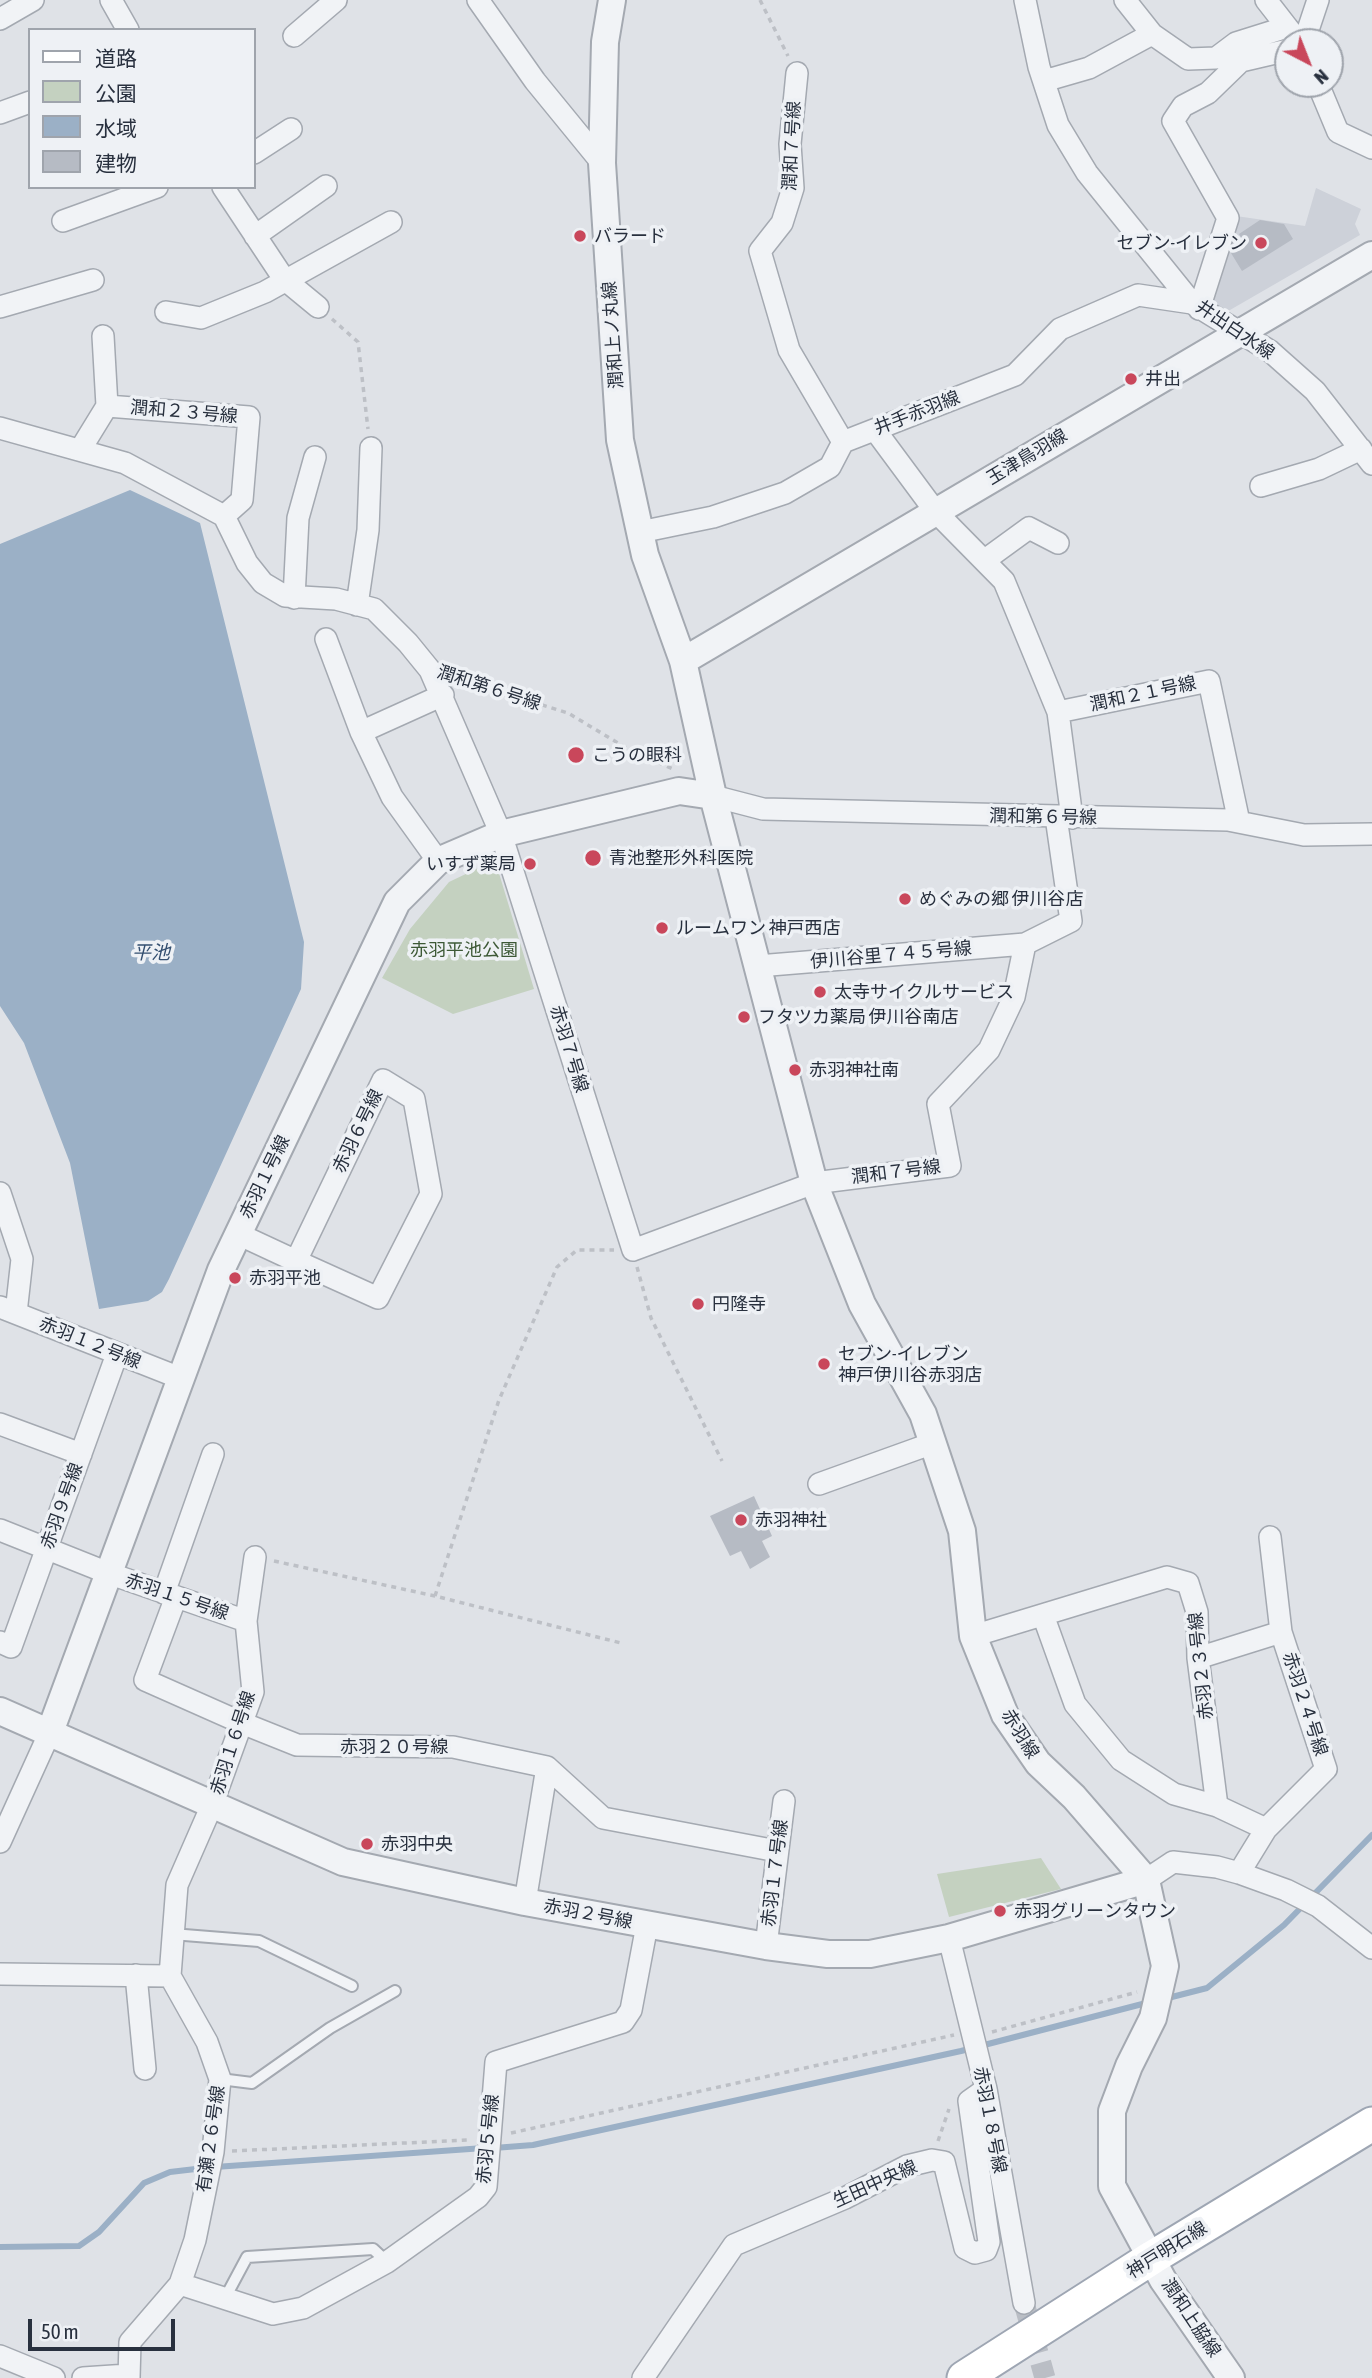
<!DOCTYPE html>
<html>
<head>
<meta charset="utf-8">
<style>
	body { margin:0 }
	#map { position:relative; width:1372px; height:2378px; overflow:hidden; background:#dfe2e7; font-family:"Asap Condensed","Noto Sans JP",sans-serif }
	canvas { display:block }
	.legend { position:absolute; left:28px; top:28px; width:228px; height:161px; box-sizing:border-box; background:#eef1f5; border:2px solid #9fa4ac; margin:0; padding:9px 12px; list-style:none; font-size:21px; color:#28303e }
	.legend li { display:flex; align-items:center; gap:14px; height:35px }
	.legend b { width:35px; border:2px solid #9fa4ac }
	.north { position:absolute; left:1274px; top:28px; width:70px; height:70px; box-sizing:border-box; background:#eef1f5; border:2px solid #9fa4ac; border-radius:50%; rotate:138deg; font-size:19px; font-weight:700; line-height:28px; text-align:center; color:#28303e }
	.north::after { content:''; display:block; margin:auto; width:24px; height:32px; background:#c9475b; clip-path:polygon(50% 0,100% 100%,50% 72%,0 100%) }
	.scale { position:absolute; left:28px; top:2319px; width:147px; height:32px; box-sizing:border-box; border:4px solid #28303e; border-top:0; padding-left:9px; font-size:21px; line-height:24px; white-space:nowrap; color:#28303e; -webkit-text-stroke:5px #eef1f5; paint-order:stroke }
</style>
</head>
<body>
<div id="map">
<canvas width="1372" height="2378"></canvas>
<ul class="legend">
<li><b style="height:9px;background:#fff"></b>道路</li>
<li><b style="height:19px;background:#c4d1c0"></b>公園</li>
<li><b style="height:19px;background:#9bb0c6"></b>水域</li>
<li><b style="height:19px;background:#b6bbc4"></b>建物</li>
</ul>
<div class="north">N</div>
<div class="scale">50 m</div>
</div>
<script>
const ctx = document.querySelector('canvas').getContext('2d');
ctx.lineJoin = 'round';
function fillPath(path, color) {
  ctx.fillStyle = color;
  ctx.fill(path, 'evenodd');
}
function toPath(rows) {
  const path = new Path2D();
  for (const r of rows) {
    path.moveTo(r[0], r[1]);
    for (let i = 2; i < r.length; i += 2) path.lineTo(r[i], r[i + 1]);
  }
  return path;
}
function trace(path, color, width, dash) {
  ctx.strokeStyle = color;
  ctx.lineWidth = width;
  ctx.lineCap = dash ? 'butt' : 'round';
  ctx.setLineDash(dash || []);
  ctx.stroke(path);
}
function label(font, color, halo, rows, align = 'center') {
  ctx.font = font + ' "Asap Condensed","Noto Sans JP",sans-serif';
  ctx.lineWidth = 7;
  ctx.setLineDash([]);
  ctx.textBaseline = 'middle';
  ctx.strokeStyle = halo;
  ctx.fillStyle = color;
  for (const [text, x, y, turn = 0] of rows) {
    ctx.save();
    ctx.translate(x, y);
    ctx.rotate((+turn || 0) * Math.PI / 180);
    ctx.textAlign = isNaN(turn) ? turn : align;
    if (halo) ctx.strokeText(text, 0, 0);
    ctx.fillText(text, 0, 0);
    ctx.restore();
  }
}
const built = toPath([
	[1316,188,1361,209,1355,224,1360,235,1230,310,1221,311,1210,306,1236,216,1305,226]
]);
const green = toPath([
	[495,860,534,989,453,1014,382,978,410,929,449,882],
	[1041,1858,1061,1889,949,1917,937,1874]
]);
const water = toPath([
	[130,490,200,523,304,942,301,989,169,1279,162,1292,148,1301,99,1309,70,1163,24,1043,0,1006,0,544]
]);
const stream = toPath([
	[1164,1999,1207,1988,1284,1925,1372,1835],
	[494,2148,533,2145,961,2051,1150,2002],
	[215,2167,484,2148],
	[0,2247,79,2246,99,2232,144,2183,170,2172,204,2168]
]);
const building = toPath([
	[1260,220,1284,224,1293,239,1242,271,1231,253,1232,248,1243,241,1239,234],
	[754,1496,772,1536,762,1541,770,1557,750,1569,741,1551,730,1556,710,1516]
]);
const minorTunnel = toPath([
	[1024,2303,1045,2378]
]);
const path = toPath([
	[760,0,788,56],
	[332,319,358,342,368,429],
	[456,678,568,713,628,749,673,769],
	[637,1267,651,1318,722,1461],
	[274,1561,435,1596,621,1643],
	[435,1596,499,1400,557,1267,577,1250,614,1250],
	[992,2032,1137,1992],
	[511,2133,954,2035],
	[938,2141,949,2109],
	[232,2151,469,2140]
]);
const service = toPath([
	[172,1934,259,1941,352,1986],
	[220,2079,252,2083,330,2028,395,1991],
	[224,2300,247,2257,373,2249,387,2262]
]);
const minor = toPath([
	[111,0,128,30],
	[478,0,535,81,602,163],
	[1025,0,1039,67,1058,125,1087,173,1192,303,1270,351,1315,391,1372,464],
	[1125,0,1152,34,1188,59,1216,58,1236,43,1287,27,1299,42],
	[1266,0,1287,27],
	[0,19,33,0],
	[294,36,336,0],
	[1304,42,1318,0],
	[797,73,790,144,793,188,782,223,760,251,789,350,843,442],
	[1044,81,1089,68,1152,34],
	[1318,84,1338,132,1372,148],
	[0,113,30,102],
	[254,153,291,129],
	[223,187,284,279,318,307],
	[63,221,157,187],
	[255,236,326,186],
	[0,307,93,280],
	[1199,309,1228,218,1173,121,1183,106,1208,93,1241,61,1288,50],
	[166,312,201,318,265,292,391,222],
	[103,336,107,406],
	[0,428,125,463,224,516,247,563,263,583,285,596,336,599,374,609,408,643,430,670,501,834,633,1250,814,1183,950,1166,938,1104,989,1050,1014,997,1025,944,1071,921,1056,817],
	[875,430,935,511,1004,581,1058,712,1072,818],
	[80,450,107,406,249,417,242,500,224,516],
	[1261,486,1319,469,1361,449],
	[640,532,713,517,785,493,830,467,843,442,1015,375,1060,329,1138,295,1192,303],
	[985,560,1029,528,1058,543],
	[294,598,298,518,315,457],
	[357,605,368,530,371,448],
	[326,639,361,732,392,797,438,861],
	[1058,712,1209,681,1239,822],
	[361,732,443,695],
	[713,796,763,809,1228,820,1304,835,1372,834],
	[758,966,1025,944],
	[0,1193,22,1259,16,1313],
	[238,1234,296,1261,378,1298,431,1194,414,1099,383,1080,296,1261],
	[0,1307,180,1378],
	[0,1424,81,1454],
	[819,1484,933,1443],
	[0,1530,108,1573,246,1621],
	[1270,1537,1281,1632],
	[164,1593,213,1454],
	[176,1597,145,1680,242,1723,297,1745,453,1747,547,1767,603,1818,777,1851],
	[1043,1615,1075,1704,1121,1760,1174,1794,1217,1806,1266,1829],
	[973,1636,1167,1577,1188,1583,1197,1612,1198,1658,1217,1806],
	[0,1642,11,1647,117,1354],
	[1198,1658,1281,1632,1326,1769,1266,1829,1239,1873],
	[0,1842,50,1732],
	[1146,1880,1173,1862,1217,1867,1239,1873,1286,1890,1318,1906,1372,1948],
	[525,1902,547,1767],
	[949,1938,986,2089,1024,2303],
	[766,1946,784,1801],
	[0,1974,170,1976,207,2042,220,2079,213,2152,195,2240,180,2284,130,2342,129,2378],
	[136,1975,145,2069],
	[170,1976,177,1885,212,1805,253,1692,246,1621,255,1557],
	[180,2284,273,2314,303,2308,387,2262,478,2197,486,2187,496,2062,623,2022,631,2010,647,1925],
	[0,2356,54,2378],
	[83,2378,128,2375],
	[643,2378,734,2245,845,2198,907,2166,932,2160,944,2162,965,2248,975,2253,986,2250,989,2242,969,2101,986,2089]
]);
const tertiary = toPath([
	[612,0,605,42,602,163,620,440,645,555,683,661,713,796,814,1183,862,1304,923,1414,962,1531,973,1636,1005,1715,1038,1763,1074,1797,1146,1880,1165,1966,1153,2018,1129,2066,1112,2111,1112,2186,1163,2280,1231,2378],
	[683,661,1372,255],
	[0,1711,343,1862,525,1902,766,1946,828,1954,870,1954,949,1938,1146,1880],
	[50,1732,221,1270,397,902,438,861,501,834,679,791,713,796]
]);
const primary = toPath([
	[964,2378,1153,2257,1372,2124]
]);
const markers = [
	[580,236,7,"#c9475b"],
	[1261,243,7,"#c9475b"],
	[1131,379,7,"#c9475b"],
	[576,755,9,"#c9475b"],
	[593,858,9,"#c9475b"],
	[530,864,7,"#c9475b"],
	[905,899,7,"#c9475b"],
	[662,928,7,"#c9475b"],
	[820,992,7,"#c9475b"],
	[744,1017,7,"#c9475b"],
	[795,1070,7,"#c9475b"],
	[235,1278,7,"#c9475b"],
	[698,1304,7,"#c9475b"],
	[824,1364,7,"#c9475b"],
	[741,1520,7,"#c9475b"],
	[367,1844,7,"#c9475b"],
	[1000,1911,7,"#c9475b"]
];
const streetNames = [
	["潤和７号線",792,146,-87],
	["井出白水線",1235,330,34],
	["潤和上ノ丸線",613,335,-94],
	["潤和２３号線",184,412,5],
	["井手赤羽線",917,413,-21],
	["玉津鳥羽線",1027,457,-31],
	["潤和第６号線",489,688,18],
	["潤和２１号線",1143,694,-12],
	["潤和第６号線",1043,817,1],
	["伊川谷里７４５号線",891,955,-5],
	["赤羽７号線",569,1049,73],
	["赤羽６号線",358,1131,-64],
	["潤和７号線",896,1172,-7],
	["赤羽１号線",265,1177,-64],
	["赤羽１２号線",90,1343,22],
	["赤羽９号線",62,1506,-70],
	["赤羽１５号線",177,1597,19],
	["赤羽２３号線",1201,1666,-96],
	["赤羽２４号線",1305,1704,72],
	["赤羽線",1020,1734,58],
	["赤羽１６号線",233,1743,-72],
	["赤羽２０号線",394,1747],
	["赤羽１７号線",775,1873,-83],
	["赤羽２号線",588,1914,11],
	["赤羽１８号線",990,2120,79],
	["有瀬２６号線",211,2139,-82],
	["赤羽５号線",488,2139,-84],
	["生田中央線",875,2184,-24],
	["神戸明石線",1167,2250,-32],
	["潤和上脇線",1191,2318,56]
];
const poiNames = [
	["バラード",594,236],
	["セブン-イレブン",1247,243,"right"],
	["井出",1145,379],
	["こうの眼科",592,755],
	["青池整形外科医院",609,858],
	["いすず薬局",516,864,"right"],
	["めぐみの郷 伊川谷店",919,899],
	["ルームワン 神戸西店",676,928],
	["太寺サイクルサービス",834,992],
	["フタツカ薬局 伊川谷南店",758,1017],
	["赤羽神社南",809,1070],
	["赤羽平池",249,1278],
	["円隆寺",712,1304],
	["セブン-イレブン",838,1354],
	["神戸伊川谷赤羽店",838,1375],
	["赤羽神社",755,1520],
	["赤羽中央",381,1844],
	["赤羽グリーンタウン",1014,1911]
];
const parkNames = [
	["赤羽平池公園",464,950]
];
const waterNames = [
	["平池",151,953]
];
fillPath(built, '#cdd1d9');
fillPath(green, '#c4d1c0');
fillPath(water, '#9bb0c6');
trace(stream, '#9bb0c6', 6);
fillPath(building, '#b6bbc4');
trace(minorTunnel, '#babec5', 21, [21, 10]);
trace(service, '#a4a9b1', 14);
trace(minor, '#a4a9b1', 24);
trace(tertiary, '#a4a9b1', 30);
trace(primary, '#9ea6b3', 37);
trace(path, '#bdc0c6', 3.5, [5, 5]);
trace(service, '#f1f3f6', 10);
trace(minor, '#f1f3f6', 21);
trace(tertiary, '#f1f3f6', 26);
trace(primary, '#fff', 33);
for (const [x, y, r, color] of markers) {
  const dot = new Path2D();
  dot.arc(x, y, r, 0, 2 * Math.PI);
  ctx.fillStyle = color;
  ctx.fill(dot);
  trace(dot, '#eef1f5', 2.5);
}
label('18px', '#28303e', '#eef1f5', streetNames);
label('18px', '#28303e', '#eef1f5', poiNames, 'left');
label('18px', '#3d5936', '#eef1f5', parkNames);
label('italic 19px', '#344f70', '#eef1f5', waterNames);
</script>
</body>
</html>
